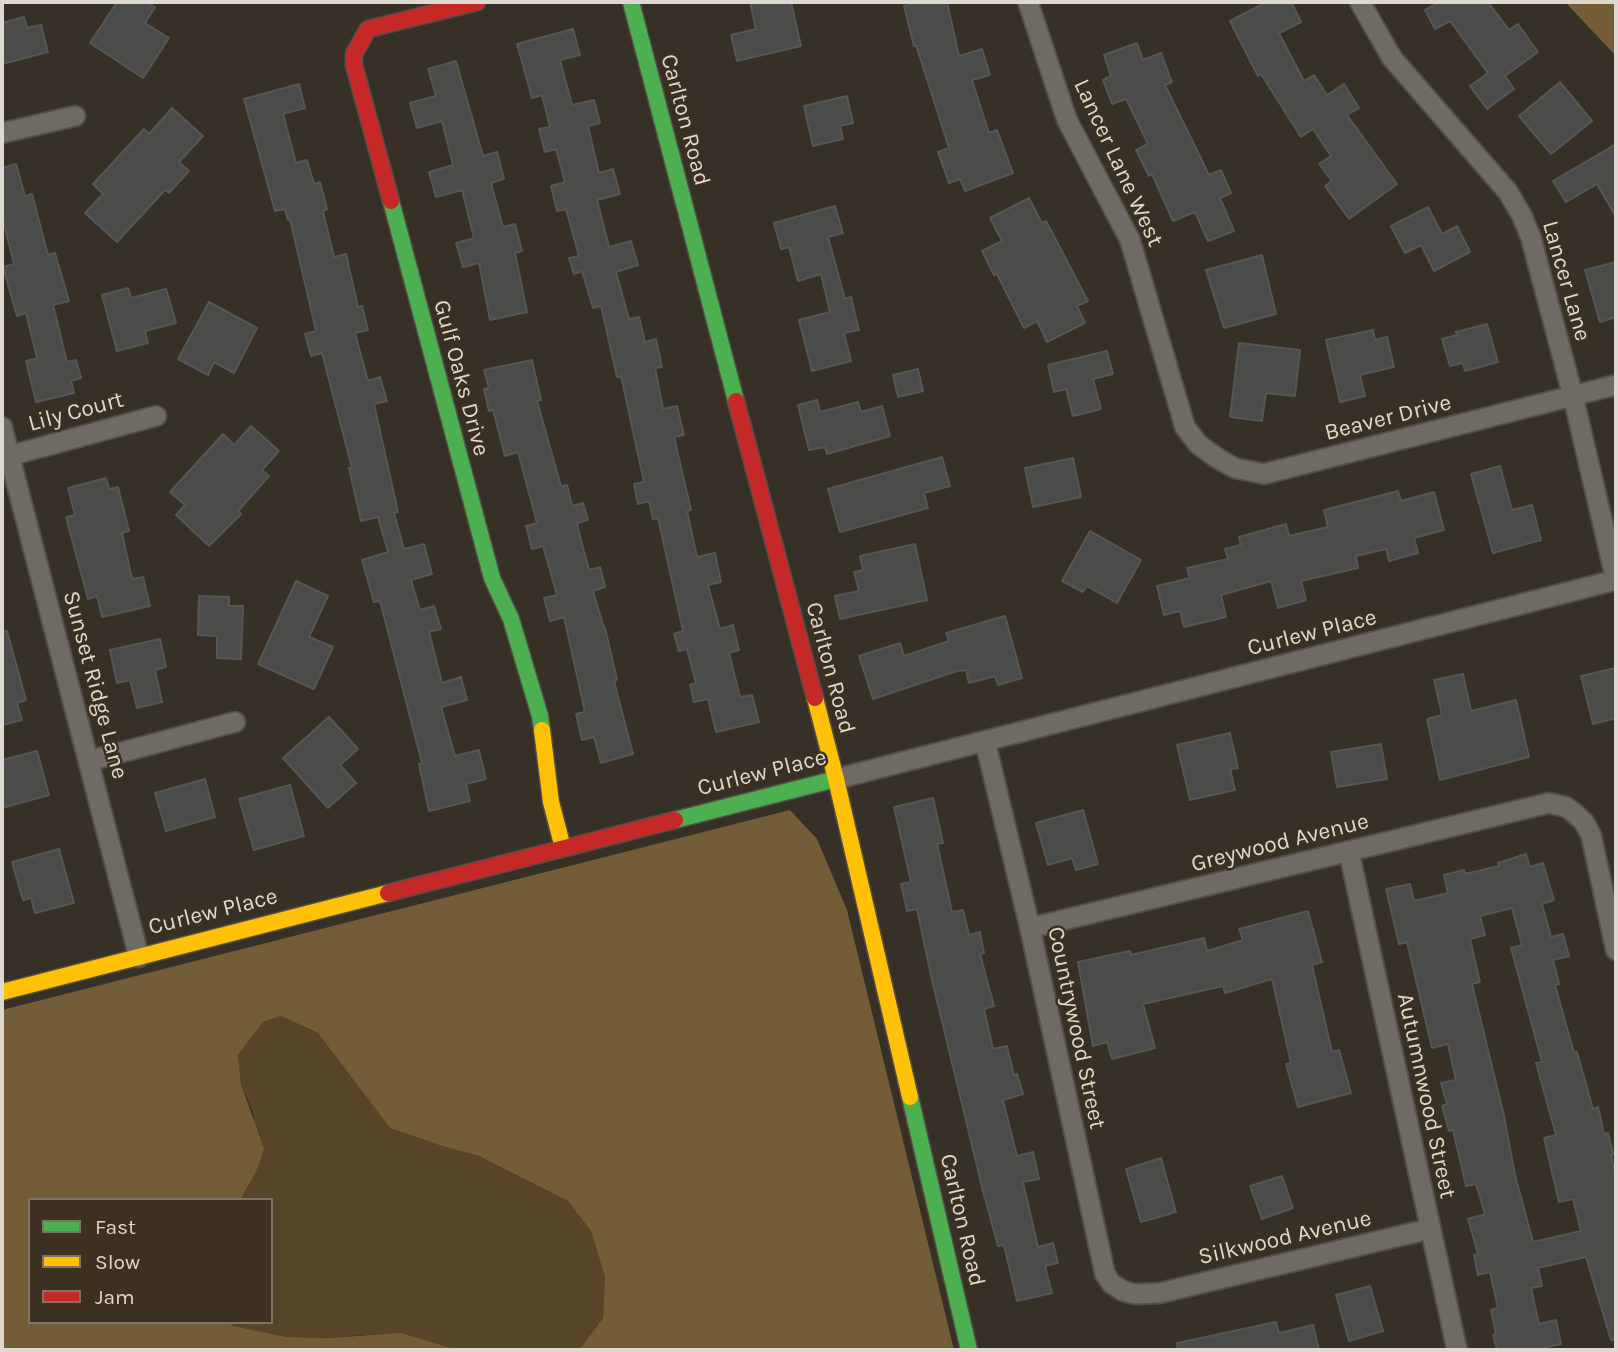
<!DOCTYPE html>
<html>
<head>
<meta charset="utf-8">
<style>
	body { margin:0 }
	#map { position:relative; width:1618px; height:1352px; overflow:hidden; background:#363027; font-family:Karla,sans-serif }
	canvas { display:block }
	.frame { position:absolute; inset:0; border:4px solid #dfd8ce; pointer-events:none }
	.legend { position:absolute; left:28px; top:1198px; width:245px; height:126px; box-sizing:border-box; background:#3c3121; border:2px solid #7d7466; margin:0; padding:9px 12px; list-style:none; font-size:21px; color:#dfd8ce }
	.legend li { display:flex; align-items:center; gap:14px; height:35px }
	.legend b { width:35px; border:2px solid #7d7466 }
</style>
</head>
<body>
<div id="map">
<canvas width="1618" height="1352"></canvas>
<div class="frame"></div>
<ul class="legend">
<li><b style="height:9px;background:#4caf50"></b>Fast</li>
<li><b style="height:9px;background:#ffc107"></b>Slow</li>
<li><b style="height:9px;background:#c62828"></b>Jam</li>
</ul>
</div>
<script>
const ctx = document.querySelector('canvas').getContext('2d');
ctx.lineJoin = 'round';
function fillPath(path, color) {
  ctx.fillStyle = color;
  ctx.fill(path, 'evenodd');
}
function toPath(rows) {
  const path = new Path2D();
  for (const r of rows) {
    path.moveTo(r[0], r[1]);
    for (let i = 2; i < r.length; i += 2) path.lineTo(r[i], r[i + 1]);
  }
  return path;
}
function trace(path, color, width, dash) {
  ctx.strokeStyle = color;
  ctx.lineWidth = width;
  ctx.lineCap = dash ? 'butt' : 'round';
  ctx.setLineDash(dash || []);
  ctx.stroke(path);
}
function label(font, color, halo, rows, align = 'center') {
  ctx.font = font + ' Karla,sans-serif';
  ctx.lineWidth = 5;
  ctx.setLineDash([]);
  ctx.textBaseline = 'middle';
  ctx.strokeStyle = halo;
  ctx.fillStyle = color;
  for (const [text, x, y, turn = 0] of rows) {
    ctx.save();
    ctx.translate(x, y);
    ctx.rotate((+turn || 0) * Math.PI / 180);
    ctx.textAlign = isNaN(turn) ? turn : align;
    if (halo) ctx.strokeText(text, 0, 0);
    ctx.fillText(text, 0, 0);
    ctx.restore();
  }
}
const green = toPath([
	[281,1016,318,1033,390,1128,442,1146,479,1156,568,1201,591,1231,605,1277,603,1318,579,1350,458,1350,430,1343,363,1335,328,1338,287,1337,232,1326,228,1322,271,1322,271,1200,240,1200,256,1172,254,1115,241,1084,238,1055,263,1022]
]);
const forest = toPath([
	[790,810,817,839,847,910,954,1350,579,1350,603,1318,605,1277,591,1231,568,1201,479,1156,442,1146,390,1128,318,1033,281,1016,263,1022,238,1055,241,1084,264,1149,256,1172,240,1200,30,1200,30,1322,228,1322,233,1326,287,1337,328,1338,401,1333,458,1350,2,1350,2,1010]
]);
const water = toPath([
	[1565,2,1616,2,1616,56]
]);
const building = toPath([
	[117,2,146,2,155,7,145,23,169,38,143,78,90,43,117,2],
	[750,2,791,2,801,46,737,61,731,35,756,29,750,2],
	[914,2,947,2,959,56,982,49,990,75,972,80,989,133,997,130,1013,173,965,191,960,179,949,183,938,152,949,148,916,45,914,46,904,6,915,4,914,2],
	[1267,2,1291,2,1301,22,1279,33,1304,81,1314,75,1327,95,1344,84,1359,108,1347,115,1397,184,1349,219,1325,186,1332,181,1319,164,1331,156,1313,129,1301,137,1261,74,1258,76,1230,21,1267,2],
	[1440,2,1488,2,1509,30,1518,24,1538,52,1505,76,1514,89,1487,109,1470,86,1488,73,1450,21,1435,29,1425,10,1440,2],
	[24,17,27,28,41,25,48,52,2,64,2,23,24,17],
	[573,29,580,55,560,60,572,105,594,100,600,123,588,126,599,173,613,169,620,194,597,200,609,247,631,241,638,265,616,272,629,319,639,317,645,342,656,339,662,367,655,368,663,409,677,406,684,435,674,437,691,510,687,511,697,557,715,553,721,582,708,585,720,629,733,625,739,650,729,653,740,697,752,695,759,722,716,732,708,699,694,702,690,685,696,683,687,649,679,651,674,634,683,631,658,518,653,519,649,501,638,504,634,484,644,482,621,376,617,377,601,306,593,308,582,271,574,274,569,258,579,256,566,209,557,211,551,186,565,182,556,149,545,152,539,129,550,127,542,95,532,98,517,44,573,29],
	[1137,43,1143,60,1161,53,1172,82,1165,85,1209,175,1221,170,1231,193,1220,198,1234,231,1208,241,1195,212,1173,221,1152,174,1149,176,1136,150,1148,144,1126,99,1112,104,1103,80,1111,76,1104,55,1137,43],
	[456,61,483,156,497,152,504,179,491,183,503,227,515,224,522,251,515,253,527,312,490,320,479,263,463,267,456,243,474,238,462,190,436,197,429,172,453,165,442,121,417,128,410,103,436,96,428,69,456,61],
	[1560,82,1592,121,1551,154,1519,116,1560,82],
	[299,84,305,108,283,114,296,163,307,160,314,184,320,182,327,209,323,211,334,257,346,254,358,307,362,306,368,330,355,333,368,381,380,377,387,401,374,404,398,512,394,513,404,549,424,544,432,574,411,580,420,610,434,606,441,629,429,632,442,683,461,677,467,700,441,707,455,756,479,750,486,779,466,784,470,801,429,811,419,764,422,763,380,601,374,602,362,560,388,552,378,517,361,521,349,468,352,468,322,353,311,356,305,334,316,331,290,219,288,220,285,209,275,211,244,99,299,84],
	[847,96,853,123,840,126,843,139,813,146,804,106,847,96],
	[172,108,203,136,179,162,189,171,169,193,165,190,117,242,85,213,103,194,93,184,144,129,149,134,172,108],
	[1616,144,1616,217,1597,184,1566,202,1553,181,1616,144],
	[16,164,25,196,32,194,48,255,55,253,69,301,53,305,67,362,76,360,81,378,71,381,74,393,36,402,26,361,37,358,26,313,17,316,3,267,14,264,2,216,2,168,16,164],
	[1029,198,1042,223,1046,221,1088,301,1077,306,1085,323,1047,342,1037,321,1024,328,997,274,994,275,982,251,1002,241,990,218,1029,198],
	[835,206,843,233,828,237,845,299,851,297,859,330,844,333,851,361,812,371,799,320,830,312,821,274,798,281,789,247,781,249,774,223,835,206],
	[1428,207,1442,234,1457,226,1470,252,1434,271,1421,245,1405,253,1391,226,1428,207],
	[1262,255,1276,314,1224,328,1206,270,1262,255],
	[1616,262,1616,317,1600,322,1585,270,1616,262],
	[128,288,131,298,166,289,176,323,145,331,148,343,117,351,102,295,128,288],
	[209,302,257,328,234,373,214,362,208,375,178,359,209,302],
	[1487,324,1498,362,1465,371,1463,363,1450,366,1442,339,1457,335,1456,332,1487,324],
	[1373,330,1375,340,1387,337,1394,367,1360,375,1365,396,1340,402,1326,340,1373,330],
	[1239,343,1300,350,1295,396,1266,393,1262,421,1230,417,1239,343],
	[1107,351,1113,374,1093,379,1101,409,1073,416,1066,389,1054,392,1048,365,1107,351],
	[532,360,541,400,537,401,561,486,567,485,572,506,583,503,588,520,577,523,580,536,589,570,600,567,605,587,593,591,604,628,605,628,617,680,614,681,633,754,601,763,594,737,582,740,576,714,585,712,564,617,550,621,544,598,557,595,543,546,532,549,526,526,537,523,518,452,505,456,493,410,489,411,484,389,489,388,484,370,532,360],
	[918,369,923,391,898,397,893,375,918,369],
	[817,400,820,412,858,402,861,412,882,406,890,436,827,454,825,447,809,450,798,405,817,400],
	[251,426,279,451,262,470,269,476,238,511,241,514,209,546,176,515,185,505,170,492,223,434,234,445,251,426],
	[942,457,950,486,924,493,928,508,840,532,828,489,942,457],
	[1073,458,1081,497,1033,507,1025,468,1073,458],
	[1500,466,1512,510,1532,505,1541,540,1493,553,1471,474,1500,466],
	[106,478,109,489,118,487,129,531,122,533,132,579,143,577,150,606,102,617,97,596,88,599,66,517,75,515,68,488,106,478],
	[1398,491,1401,501,1434,492,1444,530,1414,538,1418,553,1389,561,1386,549,1356,556,1358,568,1301,581,1306,600,1278,608,1271,581,1221,595,1226,617,1184,627,1180,611,1164,615,1157,586,1190,578,1187,568,1228,559,1225,549,1241,545,1239,537,1286,524,1289,536,1328,527,1324,510,1398,491],
	[1090,531,1141,560,1117,603,1087,586,1083,592,1062,581,1090,531],
	[915,544,927,600,840,619,835,596,859,591,854,572,863,570,860,556,915,544],
	[296,581,328,596,309,637,333,647,314,689,258,664,296,581],
	[199,596,229,597,229,606,243,606,241,659,217,658,217,636,198,635,199,596],
	[1005,616,1022,678,998,685,995,676,969,683,966,670,957,671,873,699,859,656,900,643,904,656,949,641,946,633,1005,616],
	[2,631,7,631,26,700,17,703,22,720,2,725,2,631],
	[160,639,166,667,155,670,162,702,137,708,130,680,117,683,110,650,160,639],
	[1616,668,1616,718,1593,724,1581,676,1616,668],
	[1463,674,1471,711,1516,700,1529,757,1440,780,1427,719,1442,715,1434,680,1463,674],
	[329,717,358,749,340,765,356,783,328,808,283,758,329,717],
	[1230,733,1238,768,1230,769,1235,790,1190,800,1177,745,1230,733],
	[1381,744,1387,779,1337,787,1331,752,1381,744],
	[37,751,49,795,2,808,2,760,37,751],
	[205,779,215,817,166,831,155,793,205,779],
	[290,785,304,836,254,850,239,799,290,785],
	[933,798,943,843,937,844,952,912,963,910,969,935,980,932,984,953,980,954,994,1006,984,1009,993,1049,1007,1046,1014,1075,1017,1074,1023,1094,1003,1100,1017,1156,1033,1152,1039,1179,1023,1182,1038,1247,1053,1243,1058,1263,1045,1266,1052,1293,1017,1301,1004,1245,998,1246,983,1191,932,980,917,909,907,911,901,884,911,882,894,807,933,798],
	[1083,810,1098,864,1076,870,1072,858,1048,865,1036,823,1083,810],
	[59,849,74,903,35,913,31,898,23,900,12,862,59,849],
	[1526,854,1530,867,1543,863,1554,900,1542,904,1551,937,1563,934,1569,956,1553,960,1559,984,1555,985,1574,1053,1577,1052,1593,1109,1598,1107,1604,1134,1608,1133,1613,1154,1611,1155,1616,1178,1616,1340,1611,1340,1586,1257,1538,1268,1542,1286,1531,1288,1539,1324,1556,1320,1561,1344,1533,1350,1497,1350,1493,1335,1496,1334,1491,1310,1498,1308,1490,1272,1478,1275,1474,1255,1478,1254,1468,1219,1485,1214,1476,1184,1466,1186,1453,1130,1449,1131,1442,1106,1447,1104,1441,1083,1456,1080,1448,1044,1432,1048,1407,942,1399,944,1386,889,1410,884,1414,901,1448,893,1444,875,1464,870,1465,874,1499,866,1498,863,1526,854],
	[1512,908,1522,945,1511,948,1542,1062,1536,1063,1556,1135,1544,1138,1559,1202,1573,1199,1581,1231,1533,1242,1515,1175,1504,1116,1472,984,1480,982,1470,939,1485,935,1480,916,1512,908],
	[1308,911,1322,962,1312,965,1332,1052,1339,1050,1351,1093,1298,1107,1286,1064,1291,1063,1272,979,1225,993,1223,986,1143,1004,1155,1048,1112,1059,1107,1042,1093,1046,1078,962,1130,951,1131,955,1204,938,1207,951,1243,940,1239,929,1308,911],
	[1161,1158,1176,1212,1141,1222,1126,1169,1161,1158],
	[1282,1176,1293,1208,1262,1219,1250,1186,1282,1176],
	[1370,1286,1383,1331,1349,1341,1336,1295,1370,1286],
	[1276,1322,1279,1333,1313,1325,1319,1350,1178,1350,1177,1343,1276,1322]
]);
const street = toPath([
	[1028,2,1067,120,1130,240,1185,427,1198,444,1217,458,1235,468,1264,474,1616,385],
	[1360,2,1392,58,1508,192,1522,216,1531,238,1573,396,1616,580],
	[2,133,75,116],
	[2,427,139,957],
	[9,456,156,416],
	[985,741,1030,928,1105,1274,1112,1284,1123,1291,1135,1294,1160,1293,1429,1229],
	[89,761,235,722],
	[836,779,1616,580],
	[1349,852,1457,1350],
	[1030,928,1549,803,1566,807,1573,812,1584,822,1591,835,1616,950]
]);
const fast = toPath([
	[631,2,736,401],
	[391,201,492,578,511,619,540,716,542,730],
	[675,820,836,779],
	[910,1097,969,1350]
]);
const slow = toPath([
	[815,698,836,779,910,1097],
	[542,730,551,802,563,848],
	[2,992,388,893]
]);
const jam = toPath([
	[391,201,354,65,354,54,368,29,477,2],
	[736,401,815,698],
	[388,893,675,820]
]);
const streetNames = [
	["Carlton Road",685,120,75],
	["Lancer Lane West",1118,163,65],
	["Lancer Lane",1566,281,74],
	["Gulf Oaks Drive",461,378,75],
	["Lily Court",76,412,-15],
	["Beaver Drive",1388,418,-14],
	["Curlew Place",1312,633,-14],
	["Carlton Road",830,668,75],
	["Sunset Ridge Lane",95,685,75],
	["Curlew Place",762,773,-14],
	["Greywood Avenue",1280,843,-14],
	["Curlew Place",213,912,-14],
	["Countrywood Street",1076,1028,78],
	["Autumnwood Street",1426,1096,78],
	["Carlton Road",962,1220,77],
	["Silkwood Avenue",1285,1238,-13]
];
fillPath(green, '#564528');
fillPath(forest, '#735d39');
fillPath(water, '#755d37');
fillPath(building, '#4b4b49');
trace(building, '#565755', 2);
trace(street, '#534e46', 23);
trace(fast, '#534e46', 19);
trace(slow, '#534e46', 19);
trace(jam, '#534e46', 19);
trace(street, '#6f6a63', 19);
trace(fast, '#4caf50', 16);
trace(slow, '#ffc107', 16);
trace(jam, '#c62828', 16);
label('23px', '#dfd8ce', '#3c3121', streetNames);
</script>
</body>
</html>
